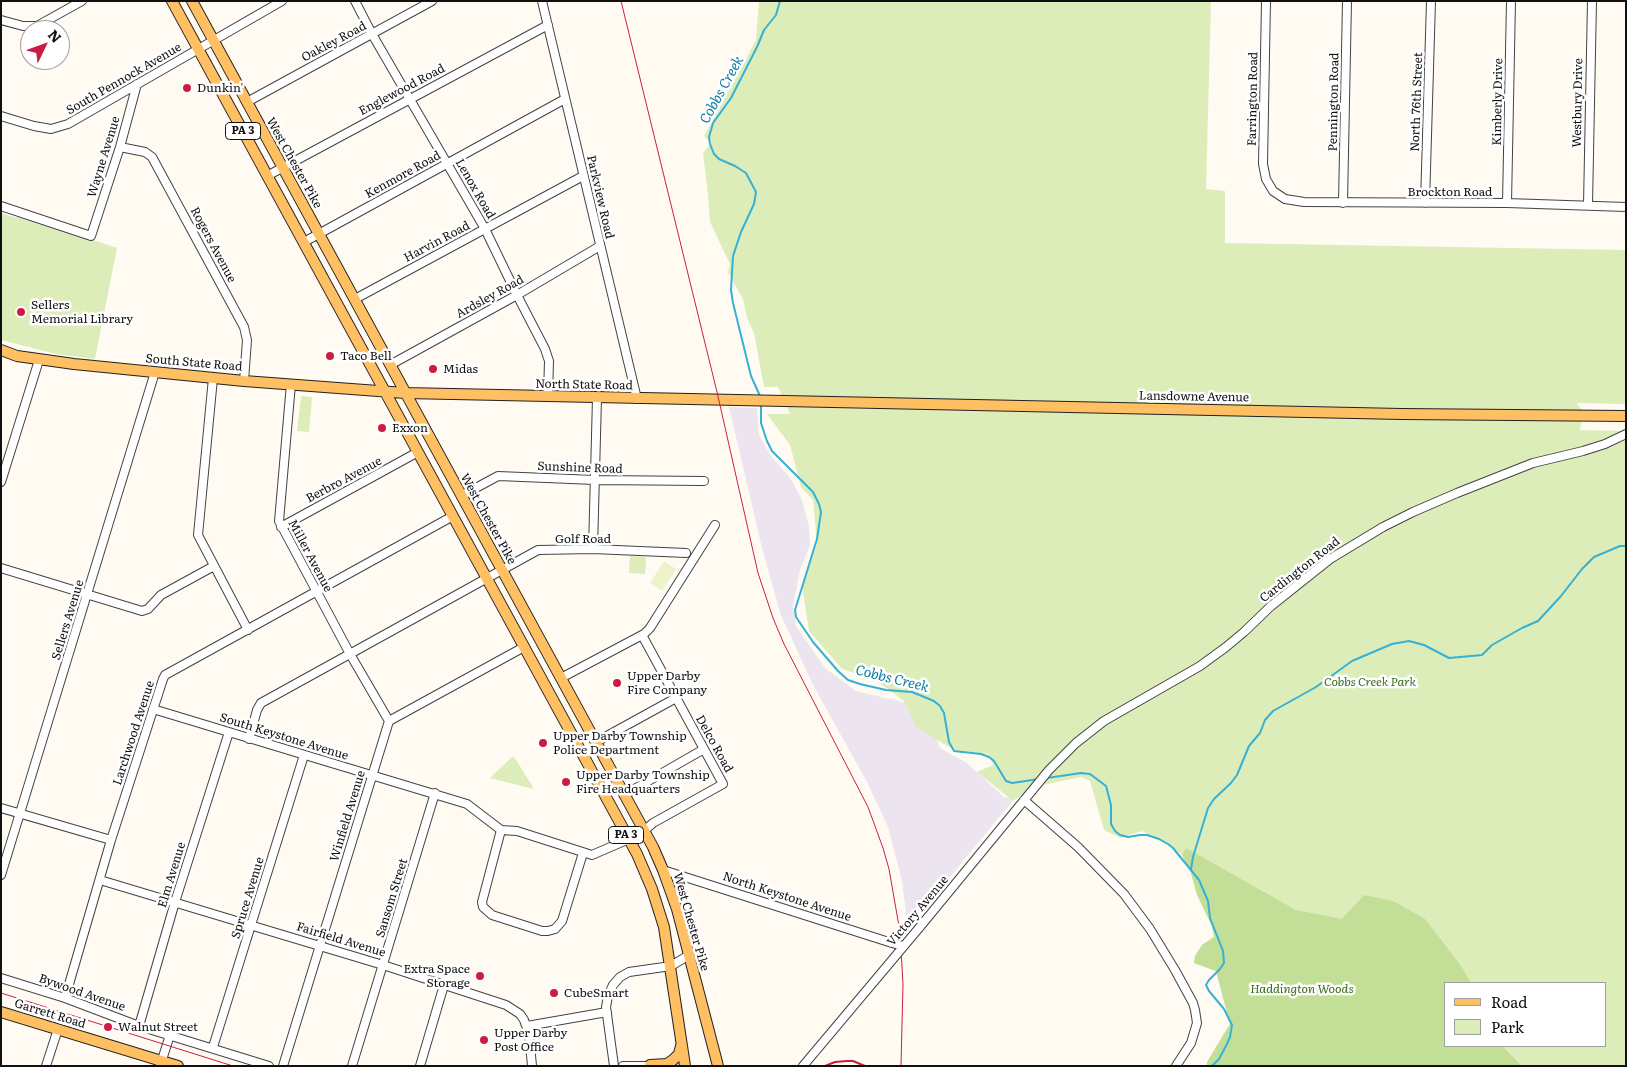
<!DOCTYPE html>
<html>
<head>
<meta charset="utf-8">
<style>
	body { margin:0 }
	#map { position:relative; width:1627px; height:1067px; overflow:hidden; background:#fffbf3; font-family:Literata,serif }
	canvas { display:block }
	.frame { position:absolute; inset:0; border:2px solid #101010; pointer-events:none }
	.legend { position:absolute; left:1444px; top:982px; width:162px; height:65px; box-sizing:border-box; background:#fff; border:1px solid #9f9f9f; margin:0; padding:6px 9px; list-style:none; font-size:15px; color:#101010 }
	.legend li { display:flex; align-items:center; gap:10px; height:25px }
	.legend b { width:25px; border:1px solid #9f9f9f }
	.north { position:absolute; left:20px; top:20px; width:50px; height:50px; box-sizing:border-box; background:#fff; border:1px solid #9f9f9f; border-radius:50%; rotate:48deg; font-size:14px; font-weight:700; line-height:20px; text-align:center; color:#101010 }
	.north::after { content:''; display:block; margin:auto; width:18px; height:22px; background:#cb1d43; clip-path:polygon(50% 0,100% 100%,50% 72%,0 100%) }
</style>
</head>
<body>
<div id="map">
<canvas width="1627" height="1067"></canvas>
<div class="frame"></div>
<ul class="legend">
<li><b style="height:6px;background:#ffbf63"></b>Road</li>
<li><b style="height:14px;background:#ddedb9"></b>Park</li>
</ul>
<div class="north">N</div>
</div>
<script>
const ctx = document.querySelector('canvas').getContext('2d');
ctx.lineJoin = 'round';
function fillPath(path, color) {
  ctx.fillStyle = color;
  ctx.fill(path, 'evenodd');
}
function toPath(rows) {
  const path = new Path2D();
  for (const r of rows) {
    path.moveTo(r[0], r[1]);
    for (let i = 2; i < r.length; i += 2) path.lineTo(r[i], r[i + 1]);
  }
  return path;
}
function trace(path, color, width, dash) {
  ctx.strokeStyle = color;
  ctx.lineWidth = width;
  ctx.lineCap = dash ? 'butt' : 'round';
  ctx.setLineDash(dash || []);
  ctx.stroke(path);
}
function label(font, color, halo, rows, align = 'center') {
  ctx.font = font + ' Literata,serif';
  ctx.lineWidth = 5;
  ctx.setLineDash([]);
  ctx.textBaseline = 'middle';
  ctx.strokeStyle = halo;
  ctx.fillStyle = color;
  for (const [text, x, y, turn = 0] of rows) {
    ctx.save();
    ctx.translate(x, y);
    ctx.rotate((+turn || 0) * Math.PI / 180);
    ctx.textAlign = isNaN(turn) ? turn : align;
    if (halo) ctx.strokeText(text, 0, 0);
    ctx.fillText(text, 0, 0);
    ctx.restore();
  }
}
const industrial = toPath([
	[729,407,757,408,759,435,771,456,791,479,802,500,809,526,810,545,800,570,793,607,796,626,825,668,856,691,910,704,925,712,940,748,967,763,1004,797,1015,798,908,928,902,881,888,827,867,782,813,685,780,613,761,544]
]);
const green = toPath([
	[759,1,1211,1,1206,189,1225,191,1225,243,1626,250,1626,404,1577,403,1583,412,1580,430,1626,431,1626,1066,1207,1066,1207,1062,1230,1024,1216,971,1194,963,1195,956,1202,945,1214,937,1212,926,1197,895,1191,873,1182,855,1175,849,1142,831,1120,838,1104,830,1090,781,1081,777,1033,787,1013,801,977,772,993,765,988,754,954,750,917,728,904,701,874,679,842,669,809,631,802,585,817,544,813,500,801,487,790,445,767,414,790,414,778,387,764,387,754,333,747,318,743,299,728,272,730,264,710,222,707,185,703,153,711,143,704,136,756,40],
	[1446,983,1606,983,1606,1046,1446,1046],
	[1,213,17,218,18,215,117,248,95,359,56,354,1,340],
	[302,396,312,397,309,432,297,431,301,397],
	[630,556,646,557,645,574,629,573],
	[512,757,515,758,534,789,490,778]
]);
const forest = toPath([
	[1186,848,1296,910,1342,919,1364,895,1393,901,1425,919,1459,963,1471,983,1446,983,1446,1046,1502,1046,1522,1066,1207,1066,1207,1062,1230,1024,1216,971,1194,963,1195,956,1202,945,1214,937,1212,926,1197,895,1191,873,1182,855]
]);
const pitch = toPath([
	[664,561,676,569,662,591,650,583]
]);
const stream = toPath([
	[760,396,751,376,733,303,731,290,733,256,741,232,754,204,756,192,746,173,735,166,719,159,714,154,710,144,709,137,713,123,731,98,757,47,764,30,776,15,780,1],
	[761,403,761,423,767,441,772,451,813,492,819,504,821,512,817,539,795,610,796,617,813,642,838,671,848,680,860,684,886,690,912,692,934,701,940,706,944,713,949,742,954,751,981,754,989,757,994,761,1006,781,1012,783,1039,779],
	[1047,778,1081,773,1090,774,1106,786,1111,805,1111,824,1115,831,1120,835,1128,837,1140,835,1147,835,1159,839,1168,844,1173,848,1199,880,1208,901,1210,918,1223,951,1224,963,1220,969,1209,980,1206,985,1209,991,1224,1009,1232,1025,1230,1037,1227,1044,1219,1059,1212,1066],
	[1191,869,1193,857,1208,808,1214,799,1231,783,1237,775,1249,746,1260,733,1265,720,1273,711,1316,687,1352,661,1392,644,1409,641,1424,645,1449,658,1482,655,1492,645,1522,628,1538,621,1561,596,1582,569,1594,557,1620,546,1626,546]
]);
const minor = toPath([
	[355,1,372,34,485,229,517,295,545,349,549,361,548,396],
	[542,1,637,399],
	[1266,1,1263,164,1266,179,1273,191,1285,199,1304,202,1507,203,1626,207],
	[1,20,23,26,37,26,82,1],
	[247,102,432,1],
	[1,116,34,126,51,129,68,124,282,1],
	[120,147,145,152,152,157,244,327,247,340,244,381],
	[267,176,548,25],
	[1343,203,1347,1],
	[1425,203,1431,1],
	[1507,203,1511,1],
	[1588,205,1592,1],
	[1,206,91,236,120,147,137,84],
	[304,242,565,99],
	[355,299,583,176],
	[390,365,517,295,600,246],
	[213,378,198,535,248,630],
	[291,384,279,521,350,654,389,721],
	[1,482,39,360],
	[461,496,498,476,595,480,704,481],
	[281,527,418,452],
	[593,549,597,398],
	[1,568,142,611,148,609,161,595,214,566],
	[561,678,644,634,650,628,715,525],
	[153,709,467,804,501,830,517,831,592,855,629,839,644,831,653,823,723,784,642,635],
	[249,739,257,710,261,703,538,550,593,549,686,553],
	[596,742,676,698],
	[624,795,704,749],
	[1024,800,1078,847,1124,894,1150,929,1175,970,1193,1003,1195,1010,1197,1023,1191,1043,1176,1066],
	[1,808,111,840],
	[501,830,482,902,483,907,492,915,542,931,548,931,555,929,562,921,583,853],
	[663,870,892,943],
	[1,875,155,372],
	[100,880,383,965,506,1005,520,1014,524,1020,529,1034,532,1066],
	[919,928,1049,770,1076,743,1104,721,1200,666,1226,647,1244,632,1271,606,1330,559,1383,527,1413,512,1457,493,1533,463,1583,451,1605,444,1626,434],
	[1,978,65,998,139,1026,269,1066],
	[65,998,111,840,163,679,165,675,453,516],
	[139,1026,175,902,229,732],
	[527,1026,607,1012],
	[213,1047,304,755],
	[46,1066,58,1029],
	[160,1066,170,1035],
	[283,1066,389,721,524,647],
	[352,1066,435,793],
	[420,1066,444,985],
	[614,1066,606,1007,608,996,613,985,620,977,629,972,671,966,689,955],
	[623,1066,652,1066],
	[803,1066,898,953]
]);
const major = toPath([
	[172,1,637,854,652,889,664,927,685,1066],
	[192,1,653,847,663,870,677,909,718,1066],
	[1,350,17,356,74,364,244,381,405,393,1402,414,1626,416],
	[1,1012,178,1066],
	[650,1065,667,1064,673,1060,679,1054,681,1046]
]);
const tram = toPath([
	[621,1,717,392,758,573,773,618,784,644,868,807,883,848,889,869,900,932,903,984,901,1066],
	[1,993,233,1066]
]);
const rail = toPath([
	[825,1066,835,1062,847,1061,853,1061,865,1066]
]);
const minorBridge = toPath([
	[892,943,903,946],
	[898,953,919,928]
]);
const markers = [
	[187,88,5,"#cb1d43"],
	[21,312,5,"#cb1d43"],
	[330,356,5,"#cb1d43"],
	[433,369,5,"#cb1d43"],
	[382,428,5,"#cb1d43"],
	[617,683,5,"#cb1d43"],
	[543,743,5,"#cb1d43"],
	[566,782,5,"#cb1d43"],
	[480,976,5,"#cb1d43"],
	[554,993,5,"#cb1d43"],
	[108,1027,5,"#cb1d43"],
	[484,1040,5,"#cb1d43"]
];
const shields = [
	[243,131,35],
	[626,835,35]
];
const shieldNames = [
	["PA 3",243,131],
	["PA 3",626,835]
];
const streetNames = [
	["Oakley Road",334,42,-28],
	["South Pennock Avenue",124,79,-30],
	["Englewood Road",402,90,-28],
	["Farrington Road",1253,99,-89],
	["Pennington Road",1334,102,-89],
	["North 76th Street",1417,102,-88],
	["Kimberly Drive",1498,102,-89],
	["Westbury Drive",1578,103,-89],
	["Wayne Avenue",104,157,-73],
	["West Chester Pike",294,163,61],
	["Kenmore Road",403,175,-29],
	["Lenox Road",475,189,60],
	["Brockton Road",1450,192],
	["Parkview Road",600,197,77],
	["Harvin Road",437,242,-28],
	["Rogers Avenue",213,245,62],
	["Ardsley Road",490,297,-29],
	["South State Road",194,363,5],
	["North State Road",584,385,1],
	["Lansdowne Avenue",1194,397,1],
	["Sunshine Road",580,468,2],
	["Berbro Avenue",344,480,-28],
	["West Chester Pike",488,519,61],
	["Golf Road",583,539],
	["Miller Avenue",310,556,62],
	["Cardington Road",1300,570,-38],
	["Sellers Avenue",68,620,-73],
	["Larchwood Avenue",134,733,-72],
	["South Keystone Avenue",284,737,17],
	["Delco Road",714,744,61],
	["Winfield Avenue",348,816,-73],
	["Elm Avenue",172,875,-73],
	["North Keystone Avenue",787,897,18],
	["Spruce Avenue",248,898,-73],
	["Sansom Street",392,898,-73],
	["Victory Avenue",918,911,-50],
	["West Chester Pike",691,922,74],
	["Fairfield Avenue",341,940,17],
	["Bywood Avenue",82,993,19],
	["Garrett Road",50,1014,17]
];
const poiNames = [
	["Dunkin'",197,88],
	["Sellers",31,305],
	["Memorial Library",31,319],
	["Taco Bell",340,356],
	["Midas",443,369],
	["Exxon",392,428],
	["Upper Darby",627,676],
	["Fire Company",627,690],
	["Upper Darby Township",553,736],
	["Police Department",553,750],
	["Upper Darby Township",576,775],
	["Fire Headquarters",576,789],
	["Extra Space",470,969,"right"],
	["Storage",470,983,"right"],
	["CubeSmart",564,993],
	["Walnut Street",118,1027],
	["Upper Darby",494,1033],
	["Post Office",494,1047]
];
const parkNames = [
	["Cobbs Creek Park",1370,682],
	["Haddington Woods",1302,989]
];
const waterNames = [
	["Cobbs Creek",722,90,-61],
	["Cobbs Creek",892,679,14]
];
fillPath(industrial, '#ece4ef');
fillPath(green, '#ddedb9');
fillPath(forest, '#c3df97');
fillPath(pitch, '#ecf3cb');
trace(stream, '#35b1d6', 2);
trace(minor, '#434343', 10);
trace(major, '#212121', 12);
trace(minor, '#fff', 8);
trace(major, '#ffbf63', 10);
trace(tram, '#cb1d43', 1);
trace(rail, '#cb1d43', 2);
trace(minorBridge, '#434343', 10, []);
trace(minorBridge, '#fff', 8);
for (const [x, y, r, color] of markers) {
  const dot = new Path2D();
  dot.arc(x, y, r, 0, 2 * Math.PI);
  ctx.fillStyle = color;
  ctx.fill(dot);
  trace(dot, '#fff', 2);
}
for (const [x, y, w] of shields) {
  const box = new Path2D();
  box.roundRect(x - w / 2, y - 8.5, w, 17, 4);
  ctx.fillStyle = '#fff';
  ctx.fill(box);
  trace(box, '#101010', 1);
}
label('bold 11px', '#101010', null, shieldNames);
label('12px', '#101010', '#fff', streetNames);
label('12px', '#101010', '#fff', poiNames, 'left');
label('italic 12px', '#3a6d1a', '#fff', parkNames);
label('italic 14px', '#0f7ca4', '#fff', waterNames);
</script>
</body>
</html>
